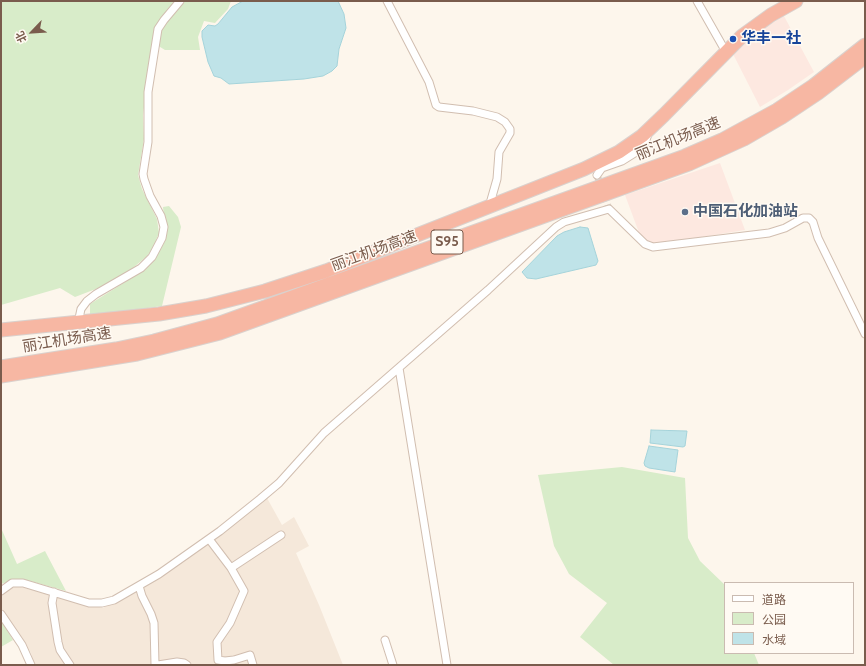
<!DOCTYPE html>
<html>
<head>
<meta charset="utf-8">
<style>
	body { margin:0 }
	#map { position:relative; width:866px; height:666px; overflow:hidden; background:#fdf6ec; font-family:Cabin,"Noto Sans SC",sans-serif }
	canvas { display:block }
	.frame { position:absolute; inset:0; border:2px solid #7a5c4d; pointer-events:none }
	.legend { position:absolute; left:724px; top:582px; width:130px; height:72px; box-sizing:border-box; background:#fffaf3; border:1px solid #cabbb1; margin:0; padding:5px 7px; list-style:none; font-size:12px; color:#7a5c4d }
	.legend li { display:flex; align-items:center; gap:8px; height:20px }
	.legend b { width:20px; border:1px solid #cabbb1 }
	.north { position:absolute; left:12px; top:12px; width:40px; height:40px; -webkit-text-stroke:3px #fffaf3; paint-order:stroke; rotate:245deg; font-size:11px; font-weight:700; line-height:16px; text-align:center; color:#7a5c4d }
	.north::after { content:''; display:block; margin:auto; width:14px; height:18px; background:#7a5c4d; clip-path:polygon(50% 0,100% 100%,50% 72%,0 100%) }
</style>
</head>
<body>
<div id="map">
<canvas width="866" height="666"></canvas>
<div class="frame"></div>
<ul class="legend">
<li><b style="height:5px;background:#fff"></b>道路</li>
<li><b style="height:11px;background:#d8ecc9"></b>公园</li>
<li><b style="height:11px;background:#bfe3e8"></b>水域</li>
</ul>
<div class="north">北</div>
</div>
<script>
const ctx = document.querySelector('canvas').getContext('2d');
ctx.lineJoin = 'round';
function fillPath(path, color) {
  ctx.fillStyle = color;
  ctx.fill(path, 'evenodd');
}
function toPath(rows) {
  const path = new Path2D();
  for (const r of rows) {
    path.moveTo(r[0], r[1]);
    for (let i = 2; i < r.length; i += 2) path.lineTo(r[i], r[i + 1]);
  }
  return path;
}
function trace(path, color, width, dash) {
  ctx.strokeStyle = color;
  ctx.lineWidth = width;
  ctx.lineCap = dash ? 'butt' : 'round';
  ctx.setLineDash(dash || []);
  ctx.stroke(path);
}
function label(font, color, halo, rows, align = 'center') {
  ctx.font = font + ' Cabin,"Noto Sans SC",sans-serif';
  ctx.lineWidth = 3;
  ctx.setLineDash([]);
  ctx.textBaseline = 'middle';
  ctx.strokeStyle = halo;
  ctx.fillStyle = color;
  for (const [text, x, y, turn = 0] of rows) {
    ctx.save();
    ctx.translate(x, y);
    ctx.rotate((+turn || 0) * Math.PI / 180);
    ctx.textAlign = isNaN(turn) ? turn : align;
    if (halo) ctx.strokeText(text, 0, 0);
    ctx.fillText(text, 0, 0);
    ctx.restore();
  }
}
const residential = toPath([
	[267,498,282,525,294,517,309,546,296,553,319,605,343,665,34,665,31,653,2,609,2,596,12,588,17,586,103,608,164,574]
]);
const commercial = toPath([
	[784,16,814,72,788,90,760,107,733,54,757,32],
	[720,163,745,230,652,245,641,238,625,195]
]);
const green = toPath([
	[1,1,231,1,228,9,215,23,204,21,198,37,200,50,165,50,152,42,143,115,144,139,138,175,142,189,157,219,159,233,152,250,146,257,128,272,101,287,75,297,60,288,1,305],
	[169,206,178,217,181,227,162,306,90,316,90,304,146,269,154,260,164,243,166,237,163,207],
	[622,467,685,478,688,538,700,561,725,585,725,653,754,653,759,665,614,665,580,637,607,603,569,574,554,546,538,475],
	[1,528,17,564,45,551,66,591,23,579,10,581,1,584],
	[1,620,13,640,1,647]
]);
const water = toPath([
	[243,1,338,1,344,14,346,28,339,49,337,66,332,71,323,76,304,79,229,84,221,78,214,76,208,62,202,37,202,31,208,25,215,26,218,24,232,7,243,1],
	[580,227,588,228,598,261,596,265,536,279,527,278,522,272,557,236,564,232,580,227],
	[651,430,687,431,685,446,683,447,650,443,651,430],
	[649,446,678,450,675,472,649,468,645,466,644,463,649,446]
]);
const streetTunnel = toPath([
	[597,175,609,209]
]);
const street = toPath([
	[387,1,429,82,436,105,439,107,473,111,497,117,505,122,510,129,510,133,499,152,497,179,491,200,491,206],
	[697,1,726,52],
	[597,175,602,168,622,161,641,149,644,146,648,134],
	[78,323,81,309,87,301,96,294,141,268,152,257,162,238,164,227,161,216,150,196,144,179,143,174,148,142,148,92,158,29,164,20,180,1],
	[399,368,447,665],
	[209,539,231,568,244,591,230,623,217,642,218,660,225,661,234,660,250,655,253,665],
	[231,568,281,535],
	[139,586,142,596,151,614,154,623,155,665],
	[1,591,12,583,23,583,89,603,102,603,114,600,159,574,220,531,260,499,279,483,324,433,488,290,556,227,564,222,609,209,645,244,653,247,769,233,785,228,803,218,809,218,813,222,818,238,865,334],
	[54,592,52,603,58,642,60,650,70,665],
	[1,614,22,645,31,665],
	[385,640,393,665],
	[158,665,177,662,184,663,187,665]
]);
const highway = toPath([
	[1,330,159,314,206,306,265,291,326,271,584,169,619,152,642,136,664,115,742,36,771,15,796,1],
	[1,367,116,349,154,341,217,324,685,156,722,140,777,110,813,86,865,45],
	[1,376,137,354,220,333,689,164,744,139,782,117,818,93,865,57]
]);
const markers = [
	[733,39,4,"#1a4fb4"],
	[685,212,4,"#5c6f8a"]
];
const shields = [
	[447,242,32]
];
const shieldNames = [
	["S95",447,242]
];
const transitNames = [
	["华丰一社",741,39]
];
const streetNames = [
	["丽江机场高速",678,139,-22],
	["丽江机场高速",374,251,-20],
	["丽江机场高速",67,340,-9]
];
const serviceNames = [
	["中国石化加油站",693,212]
];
fillPath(residential, '#f5e8da');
fillPath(commercial, '#fde8e0');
fillPath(green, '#d8ecc9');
fillPath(water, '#bfe3e8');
trace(water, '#a5d3da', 1);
trace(streetTunnel, '#dcd0c4', 7, [7, 3.5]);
trace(street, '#d1beb0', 9);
trace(highway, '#dad1cd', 15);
trace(street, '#fff', 7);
trace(highway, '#f7b7a3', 13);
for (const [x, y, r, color] of markers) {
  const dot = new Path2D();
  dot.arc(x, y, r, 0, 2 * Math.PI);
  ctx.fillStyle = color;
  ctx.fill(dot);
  trace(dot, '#fffaf3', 1.5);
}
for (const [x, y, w] of shields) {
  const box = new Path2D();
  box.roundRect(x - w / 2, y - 12, w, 24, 3);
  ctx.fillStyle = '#fffaf3';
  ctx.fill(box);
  trace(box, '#7a5c4d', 1);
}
label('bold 14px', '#7a5c4d', null, shieldNames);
label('bold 15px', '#164399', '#fffaf3', transitNames, 'left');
label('15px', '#7a5c4d', '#fffaf3', streetNames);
label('bold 15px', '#4e5e75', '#fffaf3', serviceNames, 'left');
</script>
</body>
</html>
